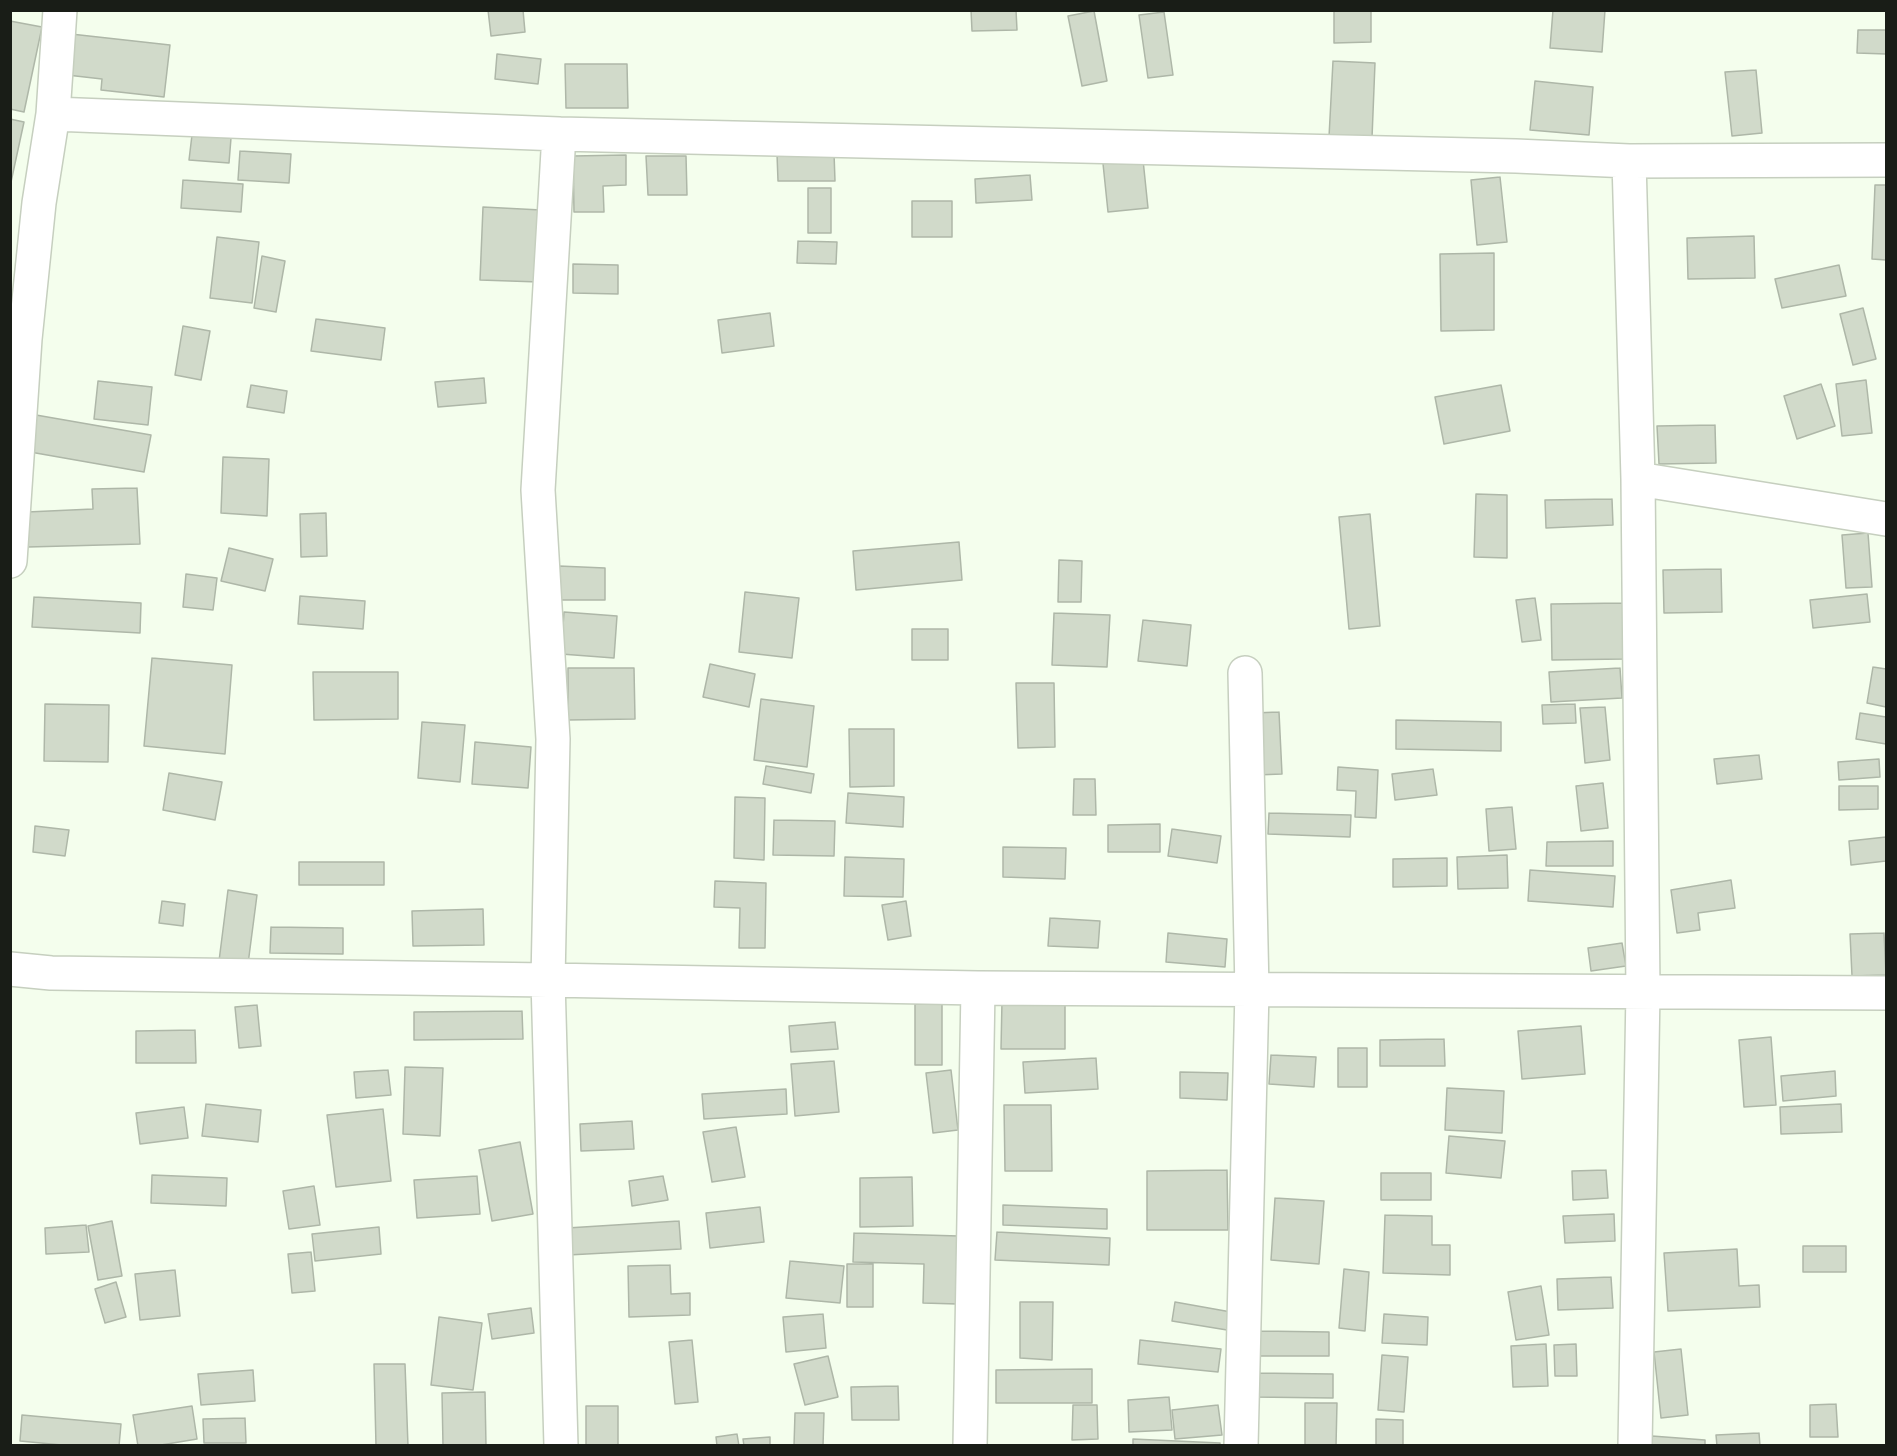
<!DOCTYPE html>
<html>
<head>
<meta charset="utf-8">
<style>
	body { margin:0 }
	#map { position:relative; width:1897px; height:1456px; overflow:hidden; background:#f4feed; font-family:Lato,sans-serif }
	canvas { display:block }
	.frame { position:absolute; inset:0; border:12px solid #191d17; pointer-events:none }
</style>
</head>
<body>
<div id="map">
<canvas width="1897" height="1456"></canvas>
<div class="frame"></div>
</div>
<script>
const ctx = document.querySelector('canvas').getContext('2d');
ctx.lineJoin = 'round';
function fillPath(path, color) {
  ctx.fillStyle = color;
  ctx.fill(path, 'evenodd');
}
function toPath(rows) {
  const path = new Path2D();
  for (const r of rows) {
    path.moveTo(r[0], r[1]);
    for (let i = 2; i < r.length; i += 2) path.lineTo(r[i], r[i + 1]);
  }
  return path;
}
function trace(path, color, width, dash) {
  ctx.strokeStyle = color;
  ctx.lineWidth = width;
  ctx.lineCap = dash ? 'butt' : 'round';
  ctx.setLineDash(dash || []);
  ctx.stroke(path);
}
const building = toPath([
	[488,10,523,10,525,32,491,36,488,10],
	[971,10,1016,10,1017,30,972,31,971,10],
	[1334,10,1371,10,1371,42,1334,43,1334,10],
	[1553,10,1605,10,1602,52,1550,48,1553,10],
	[1094,11,1107,81,1082,86,1068,16,1094,11],
	[1164,12,1173,75,1148,78,1139,15,1164,12],
	[10,21,42,27,24,112,10,109,10,21],
	[1858,30,1886,30,1886,54,1857,53,1858,30],
	[71,34,170,45,164,97,101,90,102,79,67,75,71,34],
	[497,54,541,59,538,84,495,79,497,54],
	[1333,61,1375,63,1372,138,1329,137,1333,61],
	[565,64,627,64,628,108,566,108,565,64],
	[1756,70,1762,133,1732,136,1725,72,1756,70],
	[1535,81,1593,87,1589,135,1530,130,1535,81],
	[10,119,24,122,11,182,10,182,10,119],
	[192,135,231,138,229,163,189,160,192,135],
	[1142,150,1148,208,1108,212,1102,154,1142,150],
	[240,151,291,154,289,183,238,180,240,151],
	[834,153,835,181,778,181,777,154,834,153],
	[626,155,626,185,603,186,604,212,574,212,573,156,626,155],
	[646,156,686,156,687,195,648,195,646,156],
	[1030,175,1032,200,976,203,975,179,1030,175],
	[1500,177,1507,242,1477,245,1471,180,1500,177],
	[183,180,243,184,241,212,181,208,183,180],
	[1875,185,1886,185,1886,260,1872,259,1875,185],
	[808,188,831,188,831,233,808,233,808,188],
	[912,201,952,201,952,237,912,237,912,201],
	[483,207,541,210,539,282,480,280,483,207],
	[1754,236,1755,278,1688,279,1687,238,1754,236],
	[217,237,259,242,252,303,210,298,217,237],
	[798,241,837,242,836,264,797,263,798,241],
	[1494,253,1494,330,1441,331,1440,254,1494,253],
	[262,256,285,261,276,312,254,308,262,256],
	[573,264,618,265,618,294,573,293,573,264],
	[1839,265,1846,296,1782,308,1775,279,1839,265],
	[1863,308,1876,359,1853,365,1840,314,1863,308],
	[770,313,774,346,722,353,718,320,770,313],
	[316,319,385,328,381,360,311,351,316,319],
	[183,326,210,331,201,380,175,375,183,326],
	[484,378,486,403,438,407,435,382,484,378],
	[1866,380,1872,433,1842,436,1836,384,1866,380],
	[98,381,152,387,148,425,94,419,98,381],
	[1821,384,1835,426,1797,439,1784,396,1821,384],
	[251,385,287,391,284,413,247,407,251,385],
	[1501,385,1510,431,1444,444,1435,397,1501,385],
	[36,415,151,435,144,472,30,452,36,415],
	[1715,425,1716,463,1659,464,1657,426,1715,425],
	[223,457,269,459,267,516,221,513,223,457],
	[137,488,140,544,28,547,27,512,93,509,92,489,137,488],
	[1476,494,1507,495,1507,558,1474,557,1476,494],
	[1612,499,1613,525,1546,528,1545,500,1612,499],
	[326,513,327,556,301,557,300,514,326,513],
	[1370,514,1380,626,1349,629,1339,517,1370,514],
	[1868,533,1872,587,1846,588,1842,535,1868,533],
	[959,542,962,580,856,590,853,551,959,542],
	[229,548,273,559,265,591,221,581,229,548],
	[1059,560,1082,561,1081,602,1058,602,1059,560],
	[559,566,605,568,605,600,558,600,559,566],
	[1721,569,1722,612,1664,613,1663,570,1721,569],
	[186,574,217,578,213,610,183,607,186,574],
	[745,592,799,598,792,658,739,652,745,592],
	[1867,594,1870,622,1813,628,1810,600,1867,594],
	[300,596,365,601,363,629,298,624,300,596],
	[34,597,141,603,140,633,32,627,34,597],
	[1535,598,1541,640,1522,642,1516,600,1535,598],
	[1623,603,1624,659,1552,660,1551,604,1623,603],
	[564,612,617,616,614,658,561,654,564,612],
	[1054,613,1110,615,1107,667,1052,665,1054,613],
	[1143,620,1191,625,1187,666,1138,661,1143,620],
	[912,629,948,629,948,660,912,660,912,629],
	[152,658,232,665,225,754,144,746,152,658],
	[710,664,755,674,749,707,703,697,710,664],
	[1873,667,1886,669,1886,707,1867,703,1873,667],
	[568,668,634,668,635,719,568,720,568,668],
	[1620,668,1622,698,1551,702,1549,672,1620,668],
	[313,672,398,672,398,719,314,720,313,672],
	[1016,683,1054,683,1055,747,1018,748,1016,683],
	[761,699,814,706,807,767,754,760,761,699],
	[45,704,109,705,108,762,44,761,45,704],
	[1575,704,1576,723,1543,724,1542,705,1575,704],
	[1605,707,1610,760,1585,763,1580,708,1605,707],
	[1279,712,1282,774,1256,775,1253,713,1279,712],
	[1860,713,1886,717,1886,744,1856,739,1860,713],
	[1396,720,1501,722,1501,751,1396,749,1396,720],
	[422,722,465,725,460,782,418,778,422,722],
	[849,729,894,729,894,786,850,787,849,729],
	[475,742,531,747,528,788,472,784,475,742],
	[1759,755,1762,779,1717,784,1714,759,1759,755],
	[1879,759,1880,777,1839,780,1838,762,1879,759],
	[766,766,814,774,811,793,763,784,766,766],
	[1338,767,1378,770,1376,818,1355,817,1356,791,1337,790,1338,767],
	[1433,769,1437,795,1395,800,1392,774,1433,769],
	[169,773,222,782,215,820,163,810,169,773],
	[1074,779,1095,779,1096,815,1073,815,1074,779],
	[1603,783,1608,828,1581,831,1576,786,1603,783],
	[1839,786,1878,786,1878,809,1839,810,1839,786],
	[848,793,904,797,903,827,846,823,848,793],
	[735,797,765,798,764,860,734,858,735,797],
	[1512,807,1516,849,1489,851,1486,809,1512,807],
	[1269,813,1351,815,1350,837,1268,834,1269,813],
	[774,820,835,821,834,856,773,855,774,820],
	[1160,824,1160,852,1108,852,1108,825,1160,824],
	[35,826,69,830,65,856,33,852,35,826],
	[1172,829,1221,836,1217,863,1168,856,1172,829],
	[1886,837,1886,861,1851,865,1849,841,1886,837],
	[1613,841,1613,866,1546,866,1547,842,1613,841],
	[1003,847,1066,848,1065,879,1003,877,1003,847],
	[1507,855,1508,888,1458,889,1457,857,1507,855],
	[845,857,904,859,903,897,844,896,845,857],
	[1447,858,1447,886,1393,887,1393,859,1447,858],
	[299,862,384,862,384,885,299,885,299,862],
	[1530,870,1615,876,1613,907,1528,901,1530,870],
	[1731,880,1735,908,1698,913,1700,930,1677,933,1671,890,1731,880],
	[715,881,766,883,765,948,739,948,740,908,714,907,715,881],
	[228,890,257,895,248,964,219,961,228,890],
	[162,901,185,904,183,926,159,923,162,901],
	[906,901,911,936,888,940,882,905,906,901],
	[483,909,484,945,413,946,412,911,483,909],
	[1050,918,1100,921,1098,948,1048,946,1050,918],
	[271,927,343,928,343,954,270,953,271,927],
	[1168,933,1227,939,1225,967,1166,962,1168,933],
	[1884,933,1886,975,1852,976,1850,934,1884,933],
	[1622,943,1626,966,1591,971,1588,948,1622,943],
	[1002,1001,1065,1002,1065,1049,1001,1049,1002,1001],
	[915,1004,942,1004,942,1065,915,1065,915,1004],
	[257,1005,261,1046,239,1048,235,1007,257,1005],
	[522,1011,523,1039,414,1040,414,1012,522,1011],
	[835,1022,838,1049,791,1052,789,1026,835,1022],
	[1581,1026,1585,1074,1522,1079,1518,1031,1581,1026],
	[195,1030,196,1063,136,1063,136,1031,195,1030],
	[1771,1037,1776,1105,1744,1107,1739,1040,1771,1037],
	[1444,1039,1445,1066,1380,1066,1380,1040,1444,1039],
	[1338,1048,1367,1048,1367,1087,1338,1087,1338,1048],
	[1271,1055,1316,1057,1314,1087,1269,1084,1271,1055],
	[1096,1058,1098,1089,1025,1093,1023,1062,1096,1058],
	[834,1061,839,1112,795,1116,791,1064,834,1061],
	[405,1067,443,1068,440,1136,403,1134,405,1067],
	[388,1070,391,1095,356,1098,354,1072,388,1070],
	[951,1070,958,1130,933,1133,926,1073,951,1070],
	[1835,1071,1836,1096,1783,1101,1781,1076,1835,1071],
	[1180,1072,1228,1073,1227,1100,1180,1098,1180,1072],
	[1447,1088,1504,1091,1502,1133,1445,1130,1447,1088],
	[786,1089,787,1114,704,1119,702,1094,786,1089],
	[206,1104,261,1110,258,1142,202,1136,206,1104],
	[1841,1104,1842,1132,1781,1134,1780,1107,1841,1104],
	[1004,1105,1051,1105,1052,1171,1005,1171,1004,1105],
	[184,1107,188,1138,140,1144,136,1113,184,1107],
	[383,1109,391,1181,336,1187,327,1115,383,1109],
	[632,1121,634,1149,581,1151,580,1124,632,1121],
	[736,1127,745,1177,712,1182,703,1132,736,1127],
	[1449,1136,1505,1141,1501,1178,1446,1173,1449,1136],
	[520,1142,533,1214,492,1221,479,1150,520,1142],
	[1227,1170,1228,1230,1147,1230,1147,1171,1227,1170],
	[1606,1170,1608,1198,1573,1200,1572,1171,1606,1170],
	[1381,1173,1431,1173,1431,1200,1381,1200,1381,1173],
	[152,1175,227,1178,226,1206,151,1203,152,1175],
	[477,1176,480,1214,417,1218,414,1180,477,1176],
	[663,1176,668,1200,632,1206,629,1181,663,1176],
	[912,1177,913,1226,860,1227,860,1178,912,1177],
	[314,1186,320,1225,289,1229,283,1191,314,1186],
	[1275,1198,1324,1201,1319,1264,1271,1260,1275,1198],
	[1003,1205,1107,1209,1107,1229,1003,1225,1003,1205],
	[760,1207,764,1242,710,1248,706,1213,760,1207],
	[1614,1214,1615,1241,1565,1243,1563,1216,1614,1214],
	[1385,1215,1432,1216,1432,1245,1450,1245,1450,1275,1383,1273,1385,1215],
	[112,1221,122,1276,98,1280,88,1226,112,1221],
	[679,1221,681,1249,568,1255,567,1228,679,1221],
	[86,1225,89,1252,46,1254,45,1228,86,1225],
	[379,1227,381,1254,315,1261,312,1234,379,1227],
	[997,1232,1110,1238,1109,1265,995,1260,997,1232],
	[854,1233,959,1236,957,1304,923,1303,924,1264,853,1262,854,1233],
	[1803,1246,1846,1246,1846,1272,1803,1272,1803,1246],
	[1737,1249,1739,1286,1759,1285,1760,1307,1668,1311,1664,1253,1737,1249],
	[311,1252,315,1291,292,1293,288,1254,311,1252],
	[790,1261,844,1266,840,1303,786,1298,790,1261],
	[847,1264,873,1264,873,1307,847,1307,847,1264],
	[670,1265,671,1294,690,1293,690,1315,629,1317,628,1266,670,1265],
	[1344,1269,1369,1272,1365,1331,1339,1328,1344,1269],
	[175,1270,180,1316,140,1320,135,1274,175,1270],
	[1611,1277,1613,1308,1558,1310,1557,1279,1611,1277],
	[116,1282,126,1317,105,1323,95,1289,116,1282],
	[1541,1286,1549,1335,1516,1340,1508,1292,1541,1286],
	[1020,1302,1053,1302,1052,1360,1020,1358,1020,1302],
	[1175,1302,1231,1312,1227,1330,1172,1321,1175,1302],
	[531,1308,534,1333,492,1339,488,1314,531,1308],
	[823,1314,826,1348,786,1352,783,1317,823,1314],
	[1384,1314,1428,1317,1427,1345,1382,1343,1384,1314],
	[439,1317,482,1323,473,1390,431,1385,439,1317],
	[1260,1331,1329,1332,1329,1356,1259,1356,1260,1331],
	[692,1340,698,1402,675,1404,669,1342,692,1340],
	[1140,1340,1221,1349,1218,1372,1138,1364,1140,1340],
	[1546,1344,1548,1386,1513,1387,1511,1346,1546,1344],
	[1576,1344,1577,1376,1555,1376,1554,1345,1576,1344],
	[1681,1349,1688,1415,1661,1418,1654,1352,1681,1349],
	[1382,1355,1408,1357,1404,1412,1378,1410,1382,1355],
	[828,1356,838,1397,805,1405,794,1364,828,1356],
	[374,1364,405,1364,408,1446,376,1446,374,1364],
	[1092,1369,1092,1403,996,1403,996,1370,1092,1369],
	[253,1370,255,1401,201,1405,198,1374,253,1370],
	[1254,1373,1333,1374,1333,1398,1253,1397,1254,1373],
	[898,1386,899,1420,852,1420,851,1387,898,1386],
	[485,1392,486,1446,443,1446,442,1393,485,1392],
	[1169,1397,1172,1430,1129,1432,1128,1400,1169,1397],
	[1305,1403,1337,1403,1336,1446,1305,1446,1305,1403],
	[1836,1404,1838,1437,1810,1437,1810,1405,1836,1404],
	[1073,1405,1097,1405,1098,1439,1072,1440,1073,1405],
	[1218,1405,1222,1435,1175,1439,1172,1410,1218,1405],
	[192,1406,197,1439,155,1446,138,1446,133,1415,192,1406],
	[586,1406,618,1406,618,1446,586,1446,586,1406],
	[795,1413,824,1413,823,1446,794,1446,795,1413],
	[22,1415,121,1424,119,1446,72,1446,20,1441,22,1415],
	[245,1418,246,1443,204,1443,203,1419,245,1418],
	[1376,1419,1403,1420,1403,1446,1376,1446,1376,1419],
	[1759,1433,1760,1446,1717,1446,1716,1435,1759,1433],
	[737,1434,739,1446,717,1446,716,1437,737,1434],
	[1652,1436,1705,1440,1705,1446,1652,1446,1652,1436],
	[770,1437,770,1446,744,1446,743,1439,770,1437],
	[1133,1439,1220,1443,1220,1446,1133,1446,1133,1439]
]);
const street = toPath([
	[53,114,559,134,1516,156,1629,161,1886,160],
	[559,134,538,490,553,739,548,980,561,1446],
	[1629,161,1638,479,1643,991,1635,1446],
	[1638,479,1886,519],
	[10,561,25,339,39,203,53,114,60,10],
	[10,969,51,973,548,980,978,988,1886,993],
	[970,1446,978,988],
	[1241,1446,1252,990,1245,673]
]);
fillPath(building, '#d1daca');
trace(building, '#aeb7a8', 1.5);
trace(street, '#c6cfbf', 36);
trace(street, '#fff', 33);
</script>
</body>
</html>
